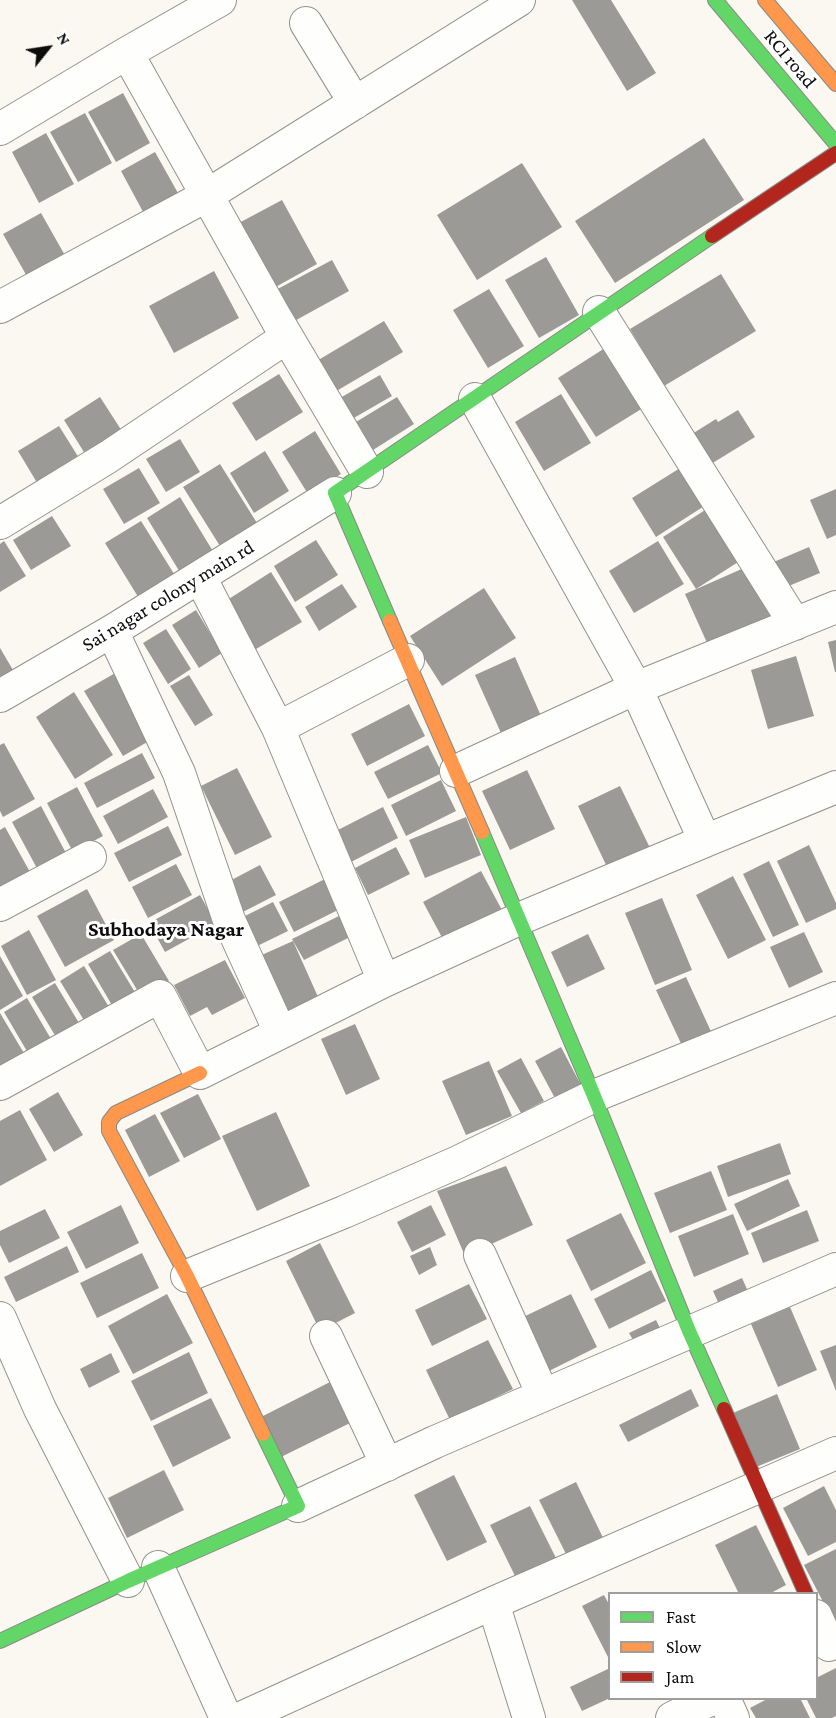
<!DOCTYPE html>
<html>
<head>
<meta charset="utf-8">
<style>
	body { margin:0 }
	#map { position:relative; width:836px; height:1718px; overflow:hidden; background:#faf8f1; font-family:"Crimson Pro",serif }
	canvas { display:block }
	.legend { position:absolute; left:608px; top:1592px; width:210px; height:108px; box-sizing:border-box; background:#fff; border:2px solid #9e9e9e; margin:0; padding:8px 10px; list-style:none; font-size:18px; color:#0c0c0c }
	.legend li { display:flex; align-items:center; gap:12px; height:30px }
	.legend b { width:30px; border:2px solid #9e9e9e }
	.north { position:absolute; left:18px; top:18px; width:60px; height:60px; -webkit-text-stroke:4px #fff; paint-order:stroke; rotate:60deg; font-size:16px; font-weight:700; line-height:24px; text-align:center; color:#0c0c0c }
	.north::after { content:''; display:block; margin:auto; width:21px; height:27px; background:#0c0c0c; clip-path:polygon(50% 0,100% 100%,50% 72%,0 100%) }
</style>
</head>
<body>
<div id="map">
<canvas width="836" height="1718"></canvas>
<ul class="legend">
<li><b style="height:8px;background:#63d668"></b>Fast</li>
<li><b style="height:8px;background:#ff974d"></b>Slow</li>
<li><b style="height:8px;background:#b3261e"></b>Jam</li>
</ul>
<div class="north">N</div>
</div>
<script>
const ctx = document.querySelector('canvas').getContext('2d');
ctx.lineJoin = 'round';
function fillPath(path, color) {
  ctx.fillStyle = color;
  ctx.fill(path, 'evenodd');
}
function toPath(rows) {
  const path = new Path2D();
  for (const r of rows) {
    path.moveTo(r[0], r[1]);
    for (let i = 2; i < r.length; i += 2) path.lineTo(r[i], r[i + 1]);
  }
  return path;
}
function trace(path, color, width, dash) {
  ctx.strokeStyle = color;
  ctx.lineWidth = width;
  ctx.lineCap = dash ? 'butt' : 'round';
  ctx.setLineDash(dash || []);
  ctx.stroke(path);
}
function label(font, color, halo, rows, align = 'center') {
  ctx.font = font + ' "Crimson Pro",serif';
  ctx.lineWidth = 6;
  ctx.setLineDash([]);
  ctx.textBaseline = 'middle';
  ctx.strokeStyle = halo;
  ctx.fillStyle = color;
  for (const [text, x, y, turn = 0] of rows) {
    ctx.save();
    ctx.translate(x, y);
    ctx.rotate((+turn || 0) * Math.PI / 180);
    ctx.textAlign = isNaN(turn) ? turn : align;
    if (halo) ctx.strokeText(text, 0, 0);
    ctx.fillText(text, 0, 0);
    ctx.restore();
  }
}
const building = toPath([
	[572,0,611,0,656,73,627,91],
	[123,93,150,143,116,162,88,112],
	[85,113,112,163,78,182,50,132],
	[46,133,74,184,39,203,12,152],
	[704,138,744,200,615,283,575,221],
	[155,152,183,202,148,221,121,171],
	[522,163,562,227,477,280,437,215],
	[282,200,317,264,272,289,237,224],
	[41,213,71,266,33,287,3,234],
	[546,257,579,315,539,338,505,280],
	[332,260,349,291,289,324,272,292],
	[214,271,239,318,174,353,149,306],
	[721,274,756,331,664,386,630,329],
	[489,289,524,346,488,368,453,310],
	[384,321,403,352,333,393,315,362],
	[605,348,643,408,596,437,558,378],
	[279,374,303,412,256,441,232,403],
	[380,375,392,396,352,419,340,398],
	[561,394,591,443,544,471,515,422],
	[100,397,129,442,92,465,64,420],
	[397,397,414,424,373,450,356,422],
	[738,410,755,437,711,464,692,434,716,419,718,422],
	[59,426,84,466,42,491,18,451],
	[315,431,341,474,308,494,282,452],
	[180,439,200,472,166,492,146,459],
	[265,451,289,491,254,513,230,473],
	[220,464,257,523,220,546,183,487],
	[685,465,709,503,656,537,632,498],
	[139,468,160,503,124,524,103,489],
	[836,489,836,535,827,539,810,500],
	[180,497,214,553,181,574,147,518],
	[713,505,746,557,696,589,663,537],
	[52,516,71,546,31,570,13,540],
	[141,521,176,577,140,600,105,543],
	[316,540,338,575,295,602,274,566],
	[4,541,26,576,0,592,0,544],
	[658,541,684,584,634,613,609,571],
	[809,547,820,573,779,590,769,564],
	[753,564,780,625,713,656,685,594],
	[271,572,302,622,251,652,221,604],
	[342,584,357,607,319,631,305,607],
	[484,588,516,638,442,686,410,636],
	[196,610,222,653,199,668,172,625],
	[166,629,191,669,168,684,143,643],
	[836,640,836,672,835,672,828,642],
	[0,648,13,670,0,677],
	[796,656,814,716,768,729,751,670],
	[515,657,545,725,505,742,475,675],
	[117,672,156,737,123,756,84,691],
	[189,675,213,715,195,726,170,686],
	[74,692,113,755,75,779,36,717],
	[409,704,425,736,367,766,351,734],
	[4,743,35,799,3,817,0,811,0,745],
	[428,745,442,773,388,799,374,772],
	[142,753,155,778,97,808,84,783],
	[237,768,272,837,235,855,201,786],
	[527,770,555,829,510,850,482,791],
	[441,780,456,811,406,836,391,805],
	[620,786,650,848,608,869,578,806],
	[77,787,103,836,73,852,47,803],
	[153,789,168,817,118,844,103,816],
	[41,806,68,857,39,872,12,822],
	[383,807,398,838,349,863,334,832],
	[466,817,481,855,425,878,409,840],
	[168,826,182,855,129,882,114,853],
	[5,827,35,881,0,891,0,830],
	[809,845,836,903,836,909,806,923,777,861],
	[396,847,410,874,368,895,355,868],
	[769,861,799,925,773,937,743,874],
	[176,864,192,895,148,918,132,887],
	[260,865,276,895,235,916,220,886],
	[481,871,503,912,445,943,423,902],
	[733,876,766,940,728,959,696,895],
	[327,878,342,908,294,932,279,902],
	[87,889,114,940,65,967,37,916],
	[200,895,216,924,165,952,149,923],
	[662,898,692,970,655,985,625,913],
	[273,902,288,931,251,949,237,920],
	[339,916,350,937,304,960,292,939],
	[29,930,56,980,27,995,1,946],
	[804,932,823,972,789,988,770,947],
	[141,934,169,981,142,998,113,950],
	[588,934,605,969,567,987,551,952],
	[293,941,323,1008,285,1025,255,958],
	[110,951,136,994,113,1007,88,964],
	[0,956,23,996,0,1010],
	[225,960,245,998,212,1015,207,1007,190,1016,174,985],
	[84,966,109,1007,85,1022,60,981],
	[686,977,714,1038,685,1052,656,990],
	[55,983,79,1023,56,1037,32,997],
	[27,998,51,1039,28,1053,4,1012],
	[0,1013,28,1060,0,1076],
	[355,1024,380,1079,346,1095,321,1039],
	[561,1047,583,1089,557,1102,535,1061],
	[521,1058,544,1101,521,1113,497,1071],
	[489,1061,512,1116,466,1135,442,1081],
	[58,1092,83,1135,54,1152,29,1109],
	[198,1094,221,1139,184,1158,160,1113],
	[20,1110,47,1160,0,1186,0,1121],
	[276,1112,310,1186,257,1211,222,1136],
	[155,1114,180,1161,149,1177,125,1130],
	[780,1143,791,1174,728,1197,717,1166],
	[506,1166,533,1225,465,1256,437,1191],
	[711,1171,727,1210,670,1233,654,1193],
	[788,1179,800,1206,747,1231,734,1204],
	[121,1205,139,1243,86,1269,67,1232],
	[431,1205,446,1235,412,1252,397,1222],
	[45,1209,60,1238,9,1263,0,1245,0,1231],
	[807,1210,819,1241,763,1263,751,1233],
	[621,1213,646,1263,591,1291,566,1240],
	[733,1214,749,1254,694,1277,678,1236],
	[320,1243,355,1313,320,1331,286,1261],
	[67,1246,79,1272,16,1302,4,1277],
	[430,1247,437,1265,419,1275,410,1256],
	[142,1253,159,1288,97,1318,80,1283],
	[651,1270,666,1301,609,1329,594,1299],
	[742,1278,751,1298,722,1311,713,1291],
	[469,1284,487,1319,432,1346,415,1310],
	[167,1294,193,1343,133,1374,108,1326],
	[571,1294,597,1347,541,1375,515,1321],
	[790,1307,817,1370,778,1387,751,1324],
	[656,1320,662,1332,636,1345,629,1333],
	[488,1340,513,1389,450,1420,426,1370],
	[836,1345,836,1391,820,1351],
	[189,1352,208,1393,151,1421,131,1381],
	[111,1353,120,1372,89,1388,80,1369],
	[330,1382,350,1423,281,1457,261,1417],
	[691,1389,699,1406,628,1442,619,1425],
	[777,1394,800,1449,756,1467,733,1413],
	[211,1398,231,1438,173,1467,153,1426],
	[164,1470,184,1510,127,1538,108,1498],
	[454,1475,487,1542,447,1561,414,1495],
	[576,1482,607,1546,571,1564,539,1500],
	[824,1486,836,1510,836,1542,808,1556,783,1508],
	[530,1506,559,1564,519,1584,490,1525],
	[756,1525,786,1585,769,1594,739,1594,715,1545],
	[836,1549,836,1627,804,1565],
	[604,1595,610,1606,610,1661,582,1606],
	[610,1668,610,1698,582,1711,570,1687],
	[836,1668,836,1716,832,1718,816,1718,806,1698,816,1698,816,1678],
	[769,1698,800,1698,810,1718,756,1718,750,1708]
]);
const street = toPath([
	[306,23,355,103],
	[127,53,277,320,367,472],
	[0,129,127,53,220,0],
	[0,307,206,196,519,0],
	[599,312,795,624],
	[475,399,636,688,705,841,836,787],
	[0,523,108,457,287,337],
	[200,577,278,728,384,981],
	[112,631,179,773,229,920,280,1032],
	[0,696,112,631,335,493],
	[278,728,408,660],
	[456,771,636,688,836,607],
	[0,905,90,857],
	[0,1084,160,996,200,1073,384,981,519,919,705,841],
	[480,1255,543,1395],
	[187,1276,344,1212,458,1162,594,1096,836,998],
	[0,1318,40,1409,128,1581],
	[326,1336,387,1465],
	[298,1506,435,1442,836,1269],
	[158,1567,226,1718],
	[493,1603,529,1718],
	[816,1616,829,1645],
	[724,1698,733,1718],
	[241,1718,493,1603,836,1453],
	[672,1718,714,1698]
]);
const fast = toPath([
	[715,0,836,144],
	[390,621,335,493,712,236],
	[482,832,594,1096,689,1331,724,1409],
	[0,1641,128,1581,298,1506,263,1434]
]);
const slow = toPath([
	[765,0,836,84],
	[390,621,482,832],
	[200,1073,116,1113,109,1122,109,1131,187,1276,263,1434]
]);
const jam = toPath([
	[712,236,836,153],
	[724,1409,806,1594]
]);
const streetNames = [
	["RCI road",790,59,50],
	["Sai nagar colony main rd",168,596,-31]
];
const neighbourhoodNames = [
	["Subhodaya Nagar",166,930]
];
fillPath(building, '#9c9a97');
trace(street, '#93928f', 34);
trace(fast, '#8a8986', 16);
trace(slow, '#8a8986', 16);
trace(jam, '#8a8986', 16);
trace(street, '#fefefd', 32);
trace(fast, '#63d668', 14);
trace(slow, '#ff974d', 14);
trace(jam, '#b3261e', 14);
label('20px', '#0c0c0c', '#fff', streetNames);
label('bold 21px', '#0c0c0c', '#fff', neighbourhoodNames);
</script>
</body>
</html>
